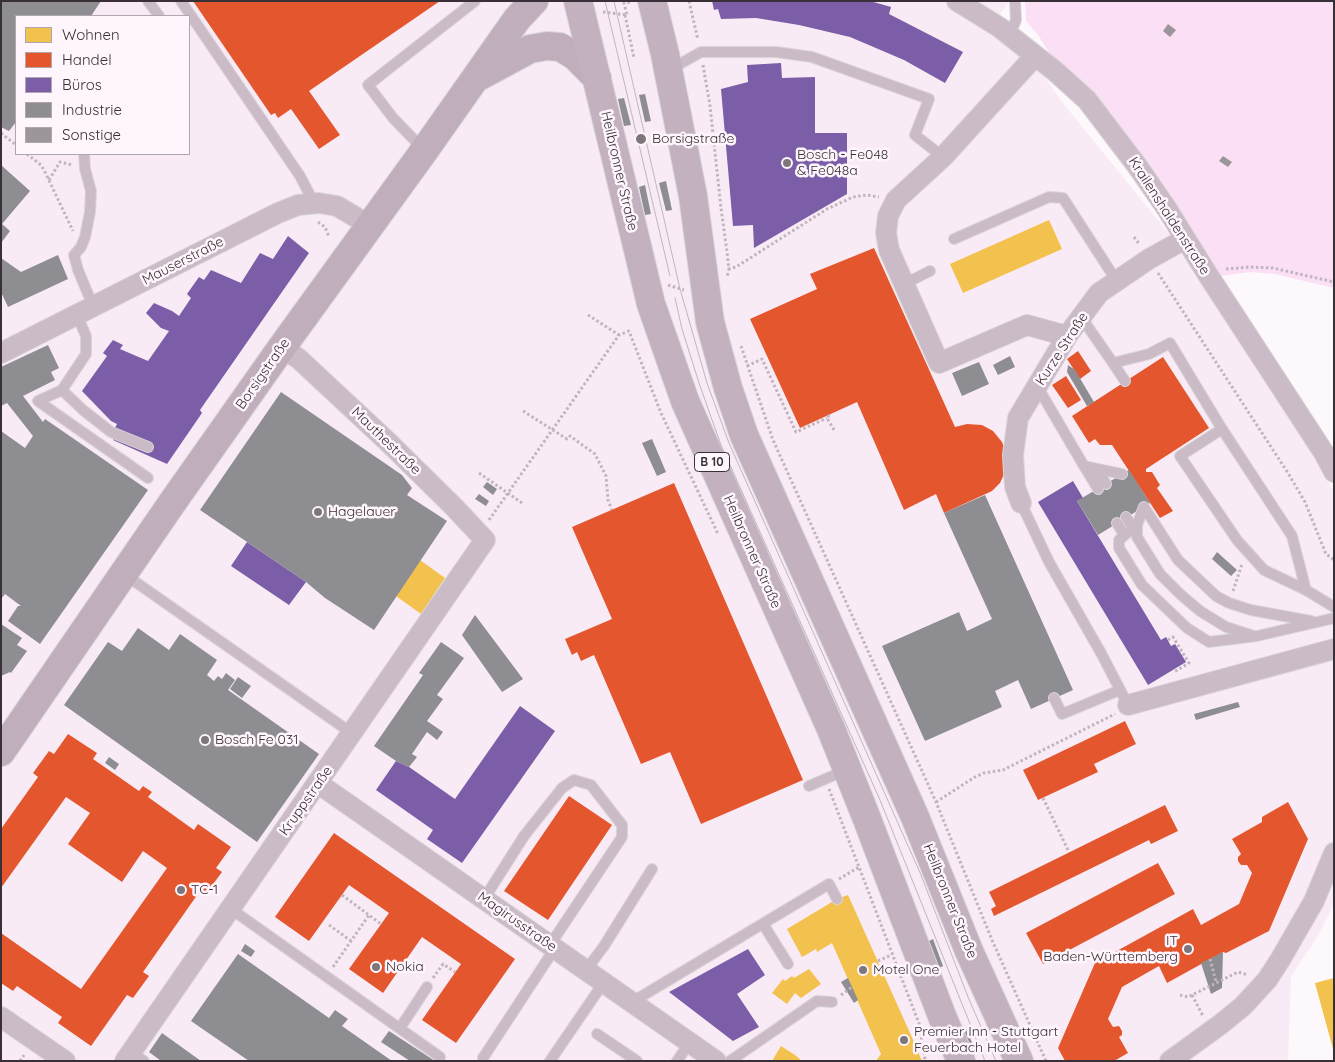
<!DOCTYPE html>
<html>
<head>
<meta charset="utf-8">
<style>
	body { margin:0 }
	#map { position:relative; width:1335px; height:1062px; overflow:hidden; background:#fdf8fc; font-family:Quicksand,sans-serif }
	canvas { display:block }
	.frame { position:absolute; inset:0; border:2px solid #383036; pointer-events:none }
	.legend { position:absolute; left:15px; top:15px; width:175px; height:140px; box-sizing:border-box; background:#fff6fd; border:1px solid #afa7ad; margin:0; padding:6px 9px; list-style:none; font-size:15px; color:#383036 }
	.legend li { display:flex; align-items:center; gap:10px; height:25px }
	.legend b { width:25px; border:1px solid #afa7ad }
</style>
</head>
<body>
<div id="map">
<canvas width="1335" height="1062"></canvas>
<div class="frame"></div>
<ul class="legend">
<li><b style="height:14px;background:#f2c14e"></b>Wohnen</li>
<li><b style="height:14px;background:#e4572e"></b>Handel</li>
<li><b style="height:14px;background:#7b5ea7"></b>Büros</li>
<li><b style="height:14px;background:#8d8d92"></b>Industrie</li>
<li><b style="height:14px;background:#9c969a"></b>Sonstige</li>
</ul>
</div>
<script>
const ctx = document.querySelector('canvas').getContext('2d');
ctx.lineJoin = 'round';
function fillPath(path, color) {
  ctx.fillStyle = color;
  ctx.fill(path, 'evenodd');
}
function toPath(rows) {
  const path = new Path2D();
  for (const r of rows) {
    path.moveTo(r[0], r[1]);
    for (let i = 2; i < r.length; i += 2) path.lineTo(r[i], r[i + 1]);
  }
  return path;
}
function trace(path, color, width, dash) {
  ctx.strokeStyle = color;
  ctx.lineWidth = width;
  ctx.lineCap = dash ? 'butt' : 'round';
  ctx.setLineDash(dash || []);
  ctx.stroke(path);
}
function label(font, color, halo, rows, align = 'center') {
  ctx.font = font + ' Quicksand,sans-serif';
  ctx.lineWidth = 5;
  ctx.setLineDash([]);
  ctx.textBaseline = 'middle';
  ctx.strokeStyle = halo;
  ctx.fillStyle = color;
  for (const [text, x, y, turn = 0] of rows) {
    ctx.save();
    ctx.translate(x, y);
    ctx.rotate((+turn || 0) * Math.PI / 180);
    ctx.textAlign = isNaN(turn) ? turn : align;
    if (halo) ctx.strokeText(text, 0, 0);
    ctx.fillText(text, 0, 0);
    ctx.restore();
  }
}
const built = toPath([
	[1,1,1009,1,1000,14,1062,102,1202,274,1334,491,1334,903,1320,933,1291,976,1288,1061,1,1061],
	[16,16,189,16,189,154,16,154]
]);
const green = toPath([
	[1025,1,1334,1,1334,288,1275,274,1250,272,1220,276,1059,68,1038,35,1026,21]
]);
const homes = toPath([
	[1049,220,1062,249,963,293,950,264],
	[420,560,445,578,421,614,396,596],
	[848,895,910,1033,922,1061,876,1061,881,1054,832,943,817,952,816,949,802,957,787,929,837,899],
	[809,969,821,984,801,998,795,993,787,1004,772,993,783,979,785,981,792,976,794,978],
	[1334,978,1334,1049,1333,1049,1315,983],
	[781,1046,795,1055,802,1061,772,1061]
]);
const shops = toPath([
	[193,1,440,1,309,91,340,135,319,149,291,109,278,118,275,113,271,115],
	[874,248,955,427,967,424,982,425,993,431,1002,442,1007,455,1006,470,1000,483,992,491,944,513,936,494,904,510,857,402,800,428,750,319,817,289,810,274],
	[1078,351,1091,371,1080,379,1067,359],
	[1163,357,1209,428,1146,469,1146,472,1152,472,1160,485,1157,488,1173,511,1160,518,1112,445,1100,445,1095,439,1089,443,1072,416],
	[1066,376,1081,400,1068,408,1052,385],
	[674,483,803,780,701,824,670,752,641,764,594,655,581,661,577,652,572,655,565,639,612,619,572,527],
	[1125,721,1136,744,1094,764,1098,772,1038,800,1023,770],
	[68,734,97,753,93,759,139,791,143,786,152,792,148,797,194,830,198,824,231,847,216,868,222,872,205,895,200,891,143,972,149,976,133,998,127,995,91,1046,58,1023,62,1017,17,986,13,991,1,983,1,933,81,989,167,868,143,851,122,882,68,844,90,813,66,797,1,888,1,829,38,777,33,773,49,751,54,754],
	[569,796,612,825,548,920,504,891],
	[1288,802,1308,839,1269,931,1226,953,1223,952,1167,983,1159,966,1122,987,1108,1019,1113,1027,1119,1026,1122,1031,1122,1035,1119,1037,1128,1053,1114,1061,1065,1061,1058,1048,1095,963,1193,909,1201,925,1239,904,1252,873,1247,865,1241,865,1238,861,1238,857,1241,854,1232,839,1262,822,1262,817],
	[1165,805,1178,831,1151,844,1149,840,994,916,991,909,996,906,989,892],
	[334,833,515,959,456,1043,422,1020,461,964,422,937,383,993,349,969,389,913,349,885,309,941,275,917],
	[1158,863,1175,894,1043,964,1026,933]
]);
const offices = toPath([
	[712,1,870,1,891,7,889,14,963,52,945,83,904,60,850,37,799,25,756,18,721,19,718,9,714,10],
	[781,63,782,78,815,77,815,133,847,133,847,194,754,248,753,225,733,226,721,89,748,82,747,65],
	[288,236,309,253,200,410,202,413,167,464,113,440,116,434,114,430,117,424,111,421,82,391,107,356,103,353,113,340,123,345,120,349,148,361,169,331,161,328,146,313,154,303,172,311,179,316,191,298,187,294,199,277,204,280,211,270,241,283,260,253,273,259],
	[1073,481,1083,498,1077,501,1161,640,1166,637,1171,646,1175,644,1186,662,1148,685,1038,502],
	[247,542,306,582,289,605,231,566],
	[520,706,555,731,462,863,427,839,433,830,376,790,396,761,409,767,455,799],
	[748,949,765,975,737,994,759,1027,733,1041,669,992]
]);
const industry = toPath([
	[1,1,101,1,91,16,16,16,16,122,9,131,1,127],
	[645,94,651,121,645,122,639,95],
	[624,98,631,125,624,126,618,99],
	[1,165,30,191,2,224,10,231,1,243],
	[666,181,672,210,666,211,659,183],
	[645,185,651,214,645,215,639,187],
	[58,255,68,279,8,307,1,292,1,258,21,272],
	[48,345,59,368,51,372,55,380,23,396,43,422,45,419,148,490,40,644,8,621,18,606,21,606,5,594,1,599,1,431,25,448,33,436,7,403,1,406,1,367],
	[1010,356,1015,367,998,375,993,365],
	[979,362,989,384,962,396,952,373],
	[1068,365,1075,370,1094,402,1087,406,1067,372],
	[281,392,402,475,412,488,407,495,447,521,374,630,325,598,306,582,200,510],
	[652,439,666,472,657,476,642,443],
	[1129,470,1150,503,1098,535,1077,501],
	[487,482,497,489,493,495,483,487],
	[479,494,489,501,486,506,475,499],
	[985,495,1073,690,1031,709,1018,680,995,691,1002,707,925,741,882,646,959,612,967,631,992,619,944,513],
	[1217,552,1237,570,1231,576,1212,559],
	[475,615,523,679,502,692,462,635],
	[1,624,22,638,17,645,27,651,11,673,10,672,1,676],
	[138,628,169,650,180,634,217,660,207,675,214,681,218,676,222,679,226,673,235,680,228,690,319,754,257,842,64,705,108,642,122,651],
	[441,642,464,658,437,695,443,699,427,721,443,732,437,740,427,732,412,754,417,757,409,767,396,761,374,746,423,675,419,673],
	[238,677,251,686,242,698,230,689],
	[1238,702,1240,707,1196,720,1194,714],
	[109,757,119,764,115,770,105,763],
	[933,939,943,966,938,969,927,942],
	[245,944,255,951,251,957,241,951],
	[1223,952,1222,988,1211,994,1201,963],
	[238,954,329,1018,335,1010,348,1019,342,1026,392,1061,249,1061,191,1021],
	[848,978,858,1000,854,1003,841,982],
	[966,1028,976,1052,971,1054,961,1030],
	[389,1031,435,1061,410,1061,381,1042],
	[162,1033,201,1061,161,1061,149,1052]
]);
const building = toPath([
	[1168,24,1176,30,1170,37,1163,31],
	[1223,156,1232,162,1228,167,1219,161]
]);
const path = toPath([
	[689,1,698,40],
	[603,12,627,15,624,3,632,2],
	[625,15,634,58],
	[703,65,710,106,721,208,727,252,729,269,727,277],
	[1,133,16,145],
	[27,154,41,165,45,172,73,231],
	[49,180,60,162,72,165],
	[318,222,325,227,329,237],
	[1134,237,1140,245],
	[728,269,736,267,827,209,853,197,867,195,879,197],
	[1226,269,1249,267,1273,268,1334,282],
	[1158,273,1288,473,1305,502,1326,554,1334,560],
	[668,285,684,290],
	[588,315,619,335],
	[741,346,773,440,936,802,992,940,1046,1061],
	[747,366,762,359,796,432,827,418],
	[523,411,567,439,570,436,595,454,606,476,608,500,612,510],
	[829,415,827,418,834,430],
	[479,473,522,503],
	[489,520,619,335,629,331,661,413,718,534],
	[1233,591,1242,564],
	[1168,640,1173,637,1189,663,1174,672],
	[829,789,920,1026,924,1056,926,1061],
	[1043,798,1069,852],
	[936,802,975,777,984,773,1003,770,1115,714],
	[839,879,859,867],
	[342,895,381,924],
	[329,925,351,941],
	[1210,959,1216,982],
	[878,961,891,955],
	[333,967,369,915],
	[433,978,443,964,455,972],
	[841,995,852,987],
	[1180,995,1188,997,1238,972,1248,975],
	[1192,995,1203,1016],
	[20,1061,24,1055]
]);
const service = toPath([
	[148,1,159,16],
	[181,1,300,176,314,203],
	[1009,36,1016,20,1015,1],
	[671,69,701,52,776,52,812,57,823,61,929,99,915,135,943,157],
	[424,150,393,118,368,85,475,1],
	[84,154,85,169,91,191,90,212,85,237,81,247,74,255,78,270,93,306],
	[954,239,1049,197,1063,198,1116,280],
	[904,284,930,271],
	[77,315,86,336,86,354,62,390,38,401,148,478],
	[1081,317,1113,363,1149,354,1170,343,1222,429,1180,456,1237,540,1264,570,1306,590,1334,607],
	[1113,363,1125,381],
	[1037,386,1084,466,1122,474],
	[62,390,83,410,111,432,148,447],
	[1222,429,1292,536,1306,590],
	[1084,466,1098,489],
	[1097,469,1106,484],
	[1021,503,1049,562,1101,653,1128,705],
	[1144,507,1178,560,1216,596,1229,603,1251,610,1311,621],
	[1144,507,1137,525,1137,537,1160,574,1180,594,1200,611,1226,627,1251,635],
	[1126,517,1133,528],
	[1117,523,1124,535],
	[1137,525,1119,540,1119,548,1142,585,1187,628,1209,642,1257,636,1334,618],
	[124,574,353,734],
	[1054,698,1062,714,1120,690],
	[809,786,846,770],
	[484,899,524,836,562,788,574,780,591,785,622,825,622,837,550,945],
	[231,909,440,1057],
	[763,924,788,964],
	[586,970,604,946,652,869],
	[632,1002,829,884,837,899],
	[400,1028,427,987],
	[597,1034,637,1061],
	[131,1052,144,1061],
	[483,1058,555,948],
	[550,1061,604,982],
	[677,1061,690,1042],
	[730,1061,817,1001,832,1002]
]);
const minor = toPath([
	[957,1,999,27,1056,72,1087,100,1138,167,1167,209,1208,275,1324,453,1334,472],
	[1035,56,943,157,896,200,888,216,886,233,889,250,939,363,1027,325,1067,336],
	[1,353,278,213,298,205,319,203,337,206,369,225],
	[1021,503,1015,487,1013,455,1018,418,1067,336,1099,293,1149,259,1185,239],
	[1128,705,1334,649],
	[319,784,716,1061],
	[1,1017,65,1061],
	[125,1061,485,540,454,507,388,442,299,359,282,347],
	[1170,1061,1221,1024,1243,1006,1267,980,1280,960,1314,901,1334,853]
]);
const secondary = toPath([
	[480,76,530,49,547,46,560,47,575,56,597,78],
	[1,752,172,503,282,347,424,151,517,19,534,1]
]);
const primary = toPath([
	[578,1,651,304,685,401,831,729,867,819,942,1016,961,1061],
	[652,1,665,54,693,196,710,322,728,388,744,435,915,817,969,951,1019,1061]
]);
const tram = toPath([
	[605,1,670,276],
	[614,1,680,289,707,383,729,443,921,875,968,997,996,1061],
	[675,298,682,329,700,386,721,445,880,800,985,1061]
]);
const markers = [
	[641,139,6,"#7d767b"],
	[787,163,5,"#7d767b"],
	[318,512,5,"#7d767b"],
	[205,740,5,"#7d767b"],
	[181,890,5,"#7d767b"],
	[1188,949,5,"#7d767b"],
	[376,967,5,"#7d767b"],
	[863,970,5,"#7d767b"],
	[904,1040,5,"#7d767b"]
];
const shields = [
	[712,462,35]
];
const shieldNames = [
	["B 10",712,462]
];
const poiNames = [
	["Borsigstraße",652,139],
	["Bosch - Fe048",797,155],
	["& Fe048a",797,171],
	["Hagelauer",328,512],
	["Bosch Fe 031",215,740],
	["TC-1",191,890],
	["IT",1178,941,"right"],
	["Baden-Württemberg",1178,957,"right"],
	["Nokia",386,967],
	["Motel One",873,970],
	["Premier Inn - Stuttgart",914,1032],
	["Feuerbach Hotel",914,1048]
];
const streetNames = [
	["Heilbronner Straße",619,171,77],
	["Krailenshaldenstraße",1169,216,57],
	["Mauserstraße",183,261,-27],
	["Kurze Straße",1062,349,-57],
	["Borsigstraße",263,374,-55],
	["Mauthestraße",386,441,44],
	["Heilbronner Straße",752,552,66],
	["Kruppstraße",306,801,-55],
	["Heilbronner Straße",950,901,68],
	["Magirusstraße",517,922,35]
];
fillPath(built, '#f9ebf5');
fillPath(green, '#fbe0f5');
fillPath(homes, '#f2c14e');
fillPath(shops, '#e4572e');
fillPath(offices, '#7b5ea7');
fillPath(industry, '#8d8d92');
fillPath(building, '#9c969a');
trace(service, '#d9d5d8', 12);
trace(minor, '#d9d5d8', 22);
trace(secondary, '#d9d5d8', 30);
trace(primary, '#d9d5d8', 30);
trace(path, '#c0b5bd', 3, [2.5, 2.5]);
trace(service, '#cbbbc7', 10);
trace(minor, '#cbbbc7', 20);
trace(secondary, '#c1aebd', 28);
trace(primary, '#c3b1c0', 28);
trace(tram, '#bfb7bd', 1);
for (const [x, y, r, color] of markers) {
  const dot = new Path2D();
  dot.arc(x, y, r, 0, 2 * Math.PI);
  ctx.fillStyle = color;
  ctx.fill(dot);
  trace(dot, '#fff6fd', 2);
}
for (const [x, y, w] of shields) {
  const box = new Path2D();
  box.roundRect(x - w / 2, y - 9.5, w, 19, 4);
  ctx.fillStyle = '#fff6fd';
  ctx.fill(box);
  trace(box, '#383036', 1);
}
label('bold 12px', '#383036', null, shieldNames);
label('14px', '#383036', '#fff6fd', poiNames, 'left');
label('14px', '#383036', '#fff6fd', streetNames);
</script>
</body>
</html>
